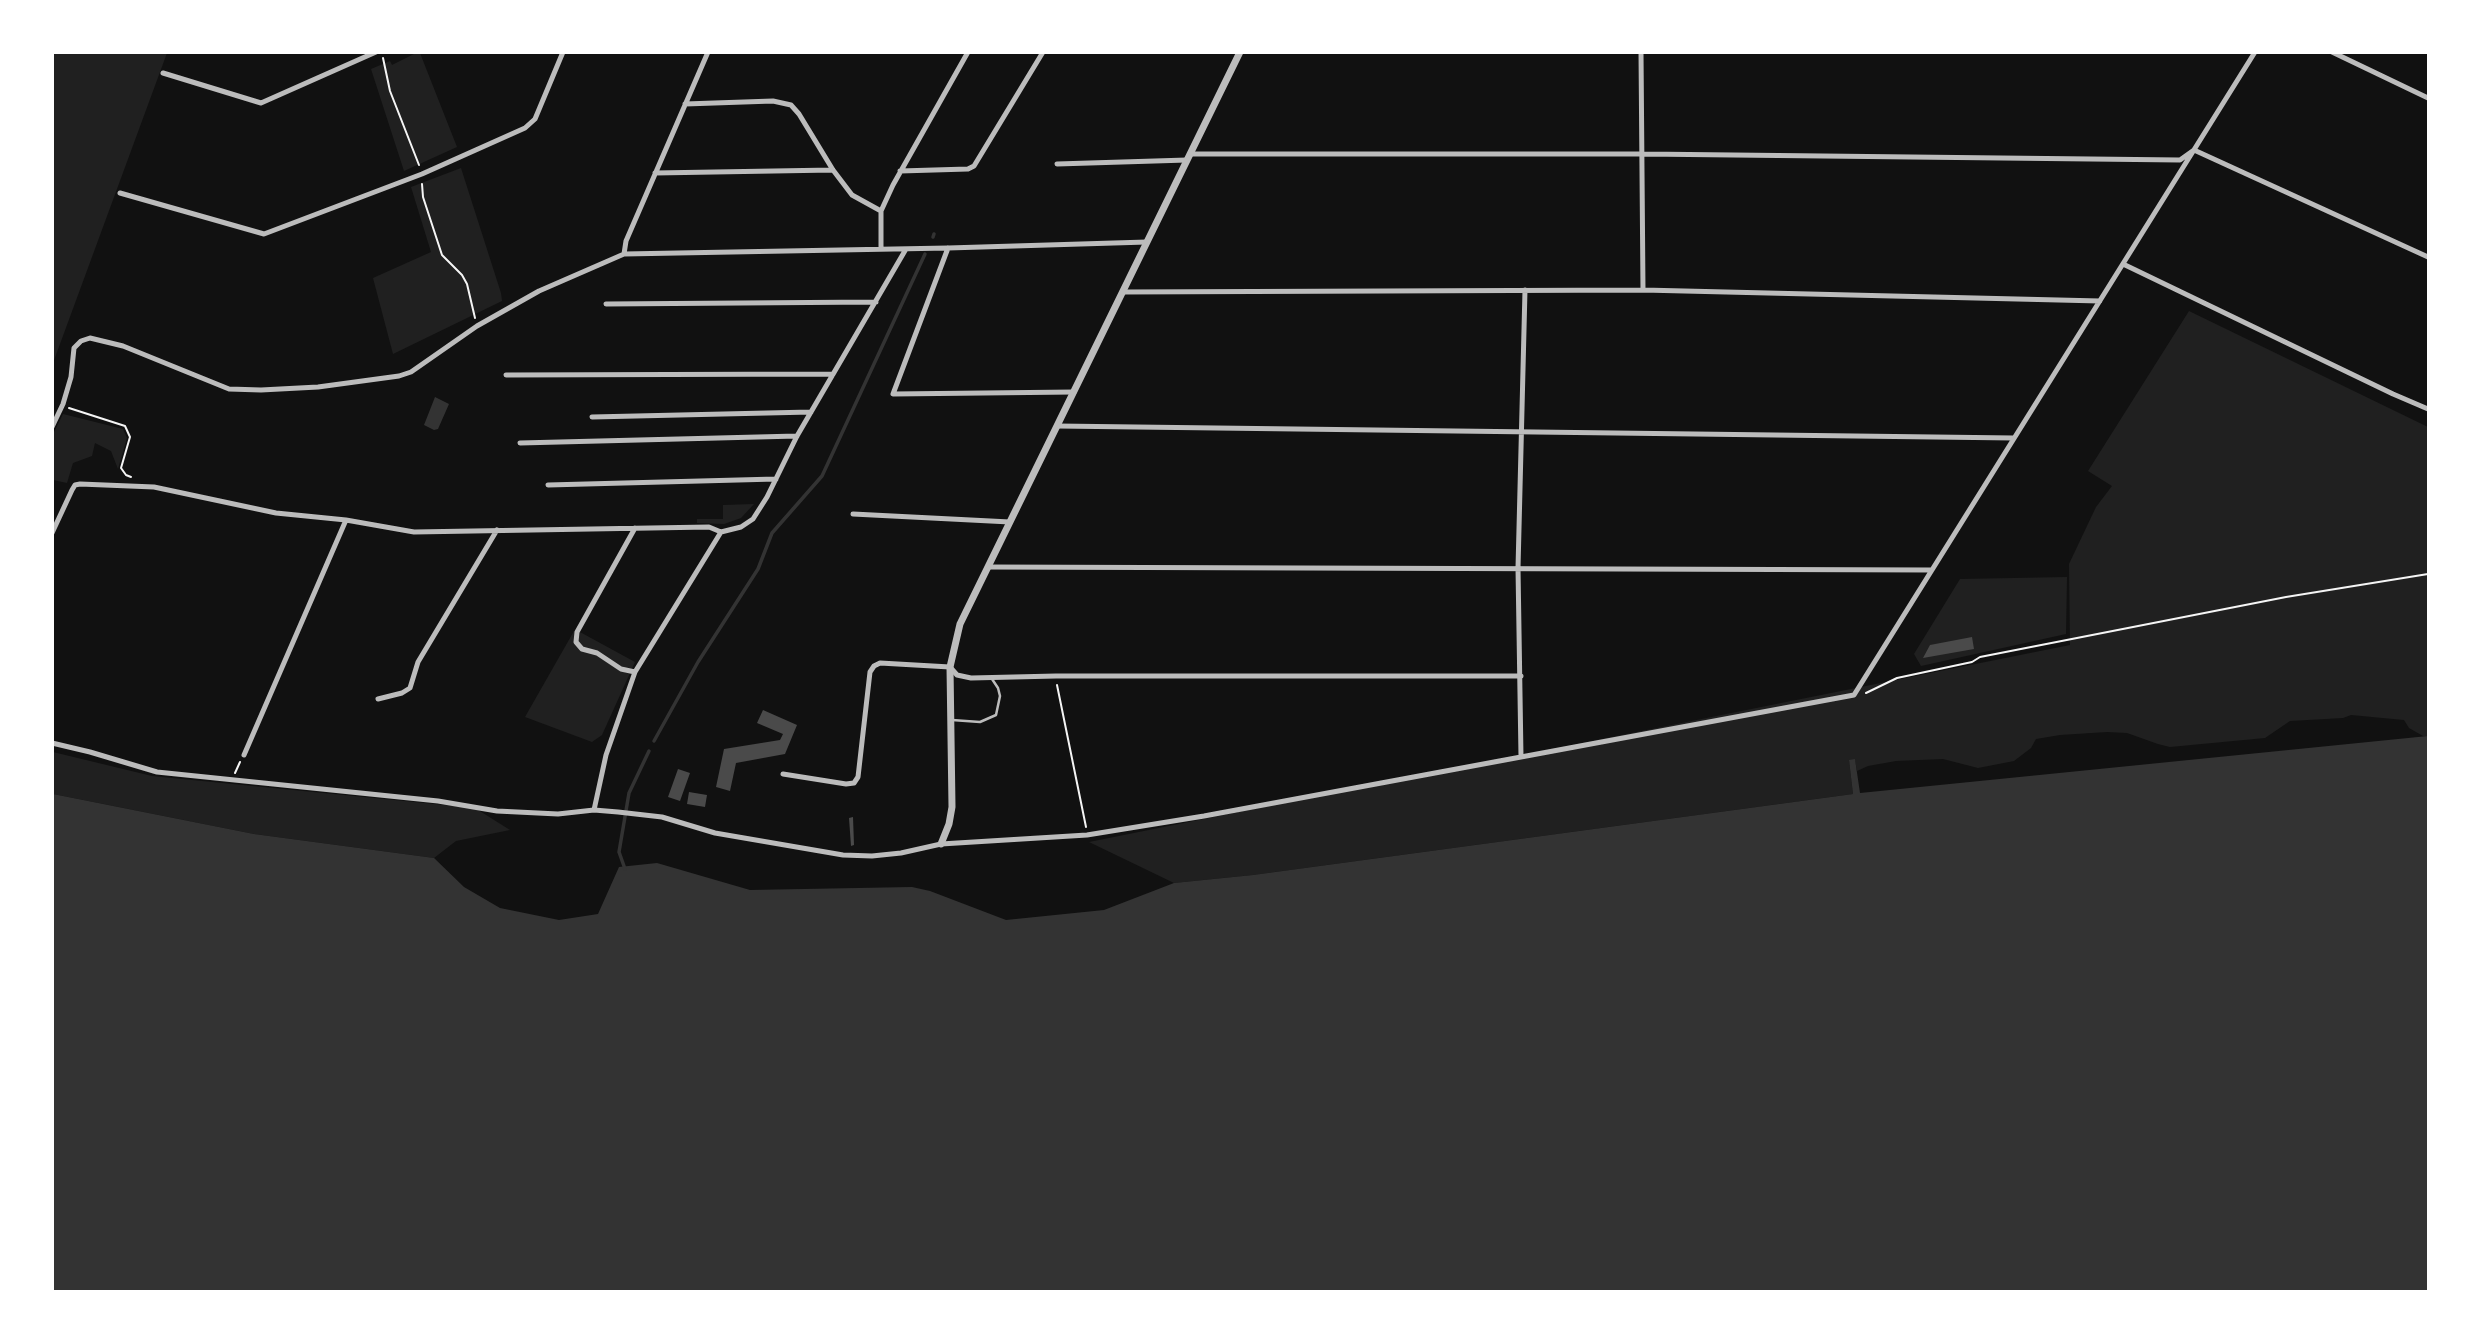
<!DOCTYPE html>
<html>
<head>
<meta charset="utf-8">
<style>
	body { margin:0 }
	#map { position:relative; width:2481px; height:1344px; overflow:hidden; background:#111; font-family:"DejaVu Sans",sans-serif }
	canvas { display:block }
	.frame { position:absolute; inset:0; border:54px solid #fff; pointer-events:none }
</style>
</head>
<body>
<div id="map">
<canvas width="2481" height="1344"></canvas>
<div class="frame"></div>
</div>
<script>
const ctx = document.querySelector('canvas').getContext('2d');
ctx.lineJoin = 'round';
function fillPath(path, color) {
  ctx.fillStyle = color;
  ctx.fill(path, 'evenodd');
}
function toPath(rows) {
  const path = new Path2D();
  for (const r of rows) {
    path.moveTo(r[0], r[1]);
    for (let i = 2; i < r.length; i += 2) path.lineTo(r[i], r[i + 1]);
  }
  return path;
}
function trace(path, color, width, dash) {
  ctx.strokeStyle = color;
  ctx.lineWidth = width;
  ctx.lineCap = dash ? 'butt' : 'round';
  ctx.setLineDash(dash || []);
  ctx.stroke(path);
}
const green = toPath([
	[53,52,167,53,53,363,52,53],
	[416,53,420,53,457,147,404,171,371,69,390,61,392,65],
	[461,168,501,293,502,301,393,354,373,278,431,252,411,187],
	[2189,311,2428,427,2428,736,2423,736,2409,728,2404,720,2351,715,2343,718,2290,721,2265,738,2170,747,2158,744,2127,733,2107,732,2060,735,2036,739,2031,748,2014,761,1978,768,1943,759,1896,761,1868,766,1857,771,1855,760,1849,760,1853,794,1253,875,1174,883,1089,842,2070,645,2069,564,2096,507,2112,486,2088,471],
	[63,414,123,429,127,438,118,469,111,451,95,443,92,456,73,463,67,483,53,480,53,434],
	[754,504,741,518,724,524,697,523,697,519,723,519,723,505],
	[2067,577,2066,634,1921,666,1914,654,1960,579],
	[574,631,580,632,635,662,602,735,592,742,525,717],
	[53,752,152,776,475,808,510,830,456,841,434,858,254,834,53,794]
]);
const water = toPath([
	[435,397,449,404,438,429,434,430,424,425],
	[2428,736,2428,1291,53,1291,53,794,254,834,434,858,464,887,500,908,559,920,598,914,619,867,657,863,750,890,912,887,930,891,1006,920,1104,910,1174,883,1253,875,1853,794,1849,760,1855,759,1860,793]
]);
const stream = toPath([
	[933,237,934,234],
	[654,741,698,662,758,569,772,533,822,476,925,254],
	[625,869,619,852,629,793,649,751]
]);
const building = toPath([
	[1972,637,1974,649,1923,658,1930,645],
	[763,710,797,725,785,754,736,763,730,791,716,787,724,749,780,740,783,734,757,723],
	[678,769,690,773,680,801,668,797],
	[689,792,707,795,705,807,687,804],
	[853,817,854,845,851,846,849,818]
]);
const path = toPath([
	[383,58,390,91,419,165],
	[422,184,423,197,442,255,462,275,467,284,475,318],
	[69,408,125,426,130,437,121,468,126,475,131,477],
	[1057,685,1086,827],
	[1866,693,1897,678,1972,662,1980,657,2286,597,2428,574],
	[235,773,240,762]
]);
const service = toPath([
	[952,720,980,722,996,715,1000,696,998,688,992,679]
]);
const minor = toPath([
	[1641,52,1643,290],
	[2332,52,2428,98],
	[163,73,261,103,376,52],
	[685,104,773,101,791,105,799,114,833,170,852,195,881,211],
	[1190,154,1644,154,2180,160,2194,150,2428,257],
	[1057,164,1187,160],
	[900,171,968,169,974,166,1043,52],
	[655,173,833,170],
	[120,193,264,234,422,174,525,128,535,119,563,52],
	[881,248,881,211,893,185,968,52],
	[948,248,893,394,1074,392],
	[624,254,626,241,708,52],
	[2123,264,2393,394,2428,409],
	[1123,292,1643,290,2100,301],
	[606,304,876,302],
	[506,375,833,374],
	[592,417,811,412],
	[1057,426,2014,438],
	[52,427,63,404,71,377,74,348,81,341,90,338,123,346,229,389,261,390,318,387,399,376,411,372,477,326,539,291,624,254,948,248,1147,242],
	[520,443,797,436],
	[548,485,776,479],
	[853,514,1010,522],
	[635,528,577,632,576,642,582,649,597,653,621,669,635,672],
	[721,532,741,527,753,519,767,497,797,436,906,249],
	[52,533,72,490,75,485,80,484,154,487,276,513,346,520,414,532,709,527,721,532],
	[988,567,1932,570],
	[378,699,402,693,410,688,418,662,497,530],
	[52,743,90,752,157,772,438,801,497,811,558,814,594,810,618,812,662,817,715,833,843,855,872,856,901,853,941,844,1087,835,1204,816,1854,695,2255,52],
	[244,755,346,520],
	[1521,757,1518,568,1525,290],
	[783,774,846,784,854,783,858,777,870,672,874,666,880,663,950,667,957,675,971,678,1056,676,1521,676],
	[594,810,606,755,635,672,721,532]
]);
const tertiary = toPath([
	[941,844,949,824,952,807,950,667,960,624,1240,52]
]);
fillPath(green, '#202020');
fillPath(water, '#333');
trace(stream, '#333', 3.5);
fillPath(building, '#4a4a4a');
trace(path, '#f5f5f5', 2);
trace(service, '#bcbcbc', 2.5);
trace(minor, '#bcbcbc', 5);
trace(tertiary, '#bcbcbc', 7);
</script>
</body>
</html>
